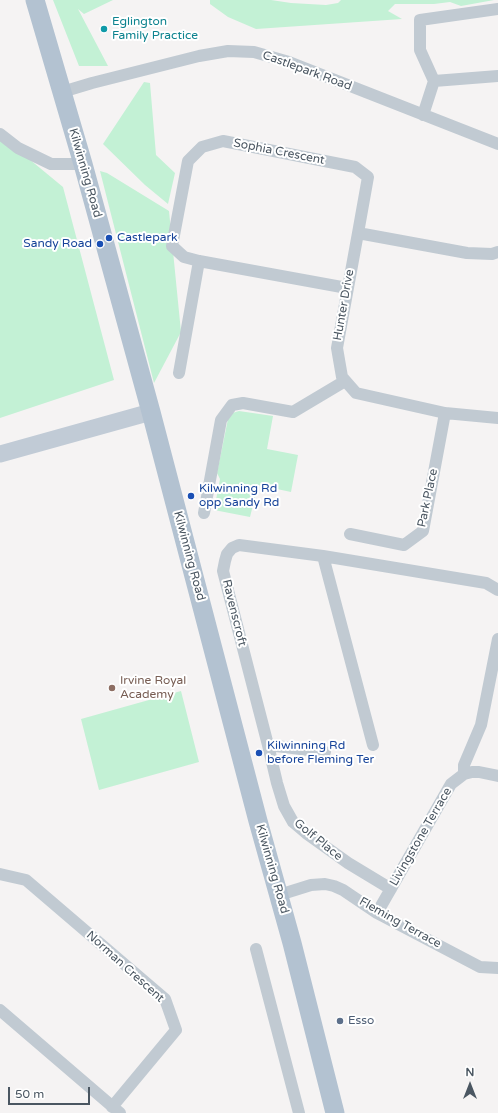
<!DOCTYPE html>
<html>
<head>
<meta charset="utf-8">
<style>
	body { margin:0 }
	#map { position:relative; width:498px; height:1113px; overflow:hidden; background:#f5f3f3; font-family:"Varela Round",sans-serif }
	canvas { display:block }
	.north { position:absolute; left:450px; top:1065px; width:40px; height:40px; -webkit-text-stroke:3px #fff; paint-order:stroke; rotate:0deg; font-size:11px; font-weight:700; line-height:16px; text-align:center; color:#4a5661 }
	.north::after { content:''; display:block; margin:auto; width:14px; height:18px; background:#4a5661; clip-path:polygon(50% 0,100% 100%,50% 72%,0 100%) }
	.scale { position:absolute; left:8px; top:1087px; width:82px; height:18px; box-sizing:border-box; border:2px solid #4a5661; border-top:0; padding-left:5px; font-size:12px; line-height:14px; white-space:nowrap; color:#4a5661; -webkit-text-stroke:3px #fff; paint-order:stroke }
</style>
</head>
<body>
<div id="map">
<canvas width="498" height="1113"></canvas>
<div class="north">N</div>
<div class="scale">50 m</div>
</div>
<script>
const ctx = document.querySelector('canvas').getContext('2d');
ctx.lineJoin = 'round';
function fillPath(path, color) {
  ctx.fillStyle = color;
  ctx.fill(path, 'evenodd');
}
function toPath(rows) {
  const path = new Path2D();
  for (const r of rows) {
    path.moveTo(r[0], r[1]);
    for (let i = 2; i < r.length; i += 2) path.lineTo(r[i], r[i + 1]);
  }
  return path;
}
function trace(path, color, width, dash) {
  ctx.strokeStyle = color;
  ctx.lineWidth = width;
  ctx.lineCap = dash ? 'butt' : 'round';
  ctx.setLineDash(dash || []);
  ctx.stroke(path);
}
function label(font, color, halo, rows, align = 'center') {
  ctx.font = font + ' "Varela Round",sans-serif';
  ctx.lineWidth = 4;
  ctx.setLineDash([]);
  ctx.textBaseline = 'middle';
  ctx.strokeStyle = halo;
  ctx.fillStyle = color;
  for (const [text, x, y, turn = 0] of rows) {
    ctx.save();
    ctx.translate(x, y);
    ctx.rotate((+turn || 0) * Math.PI / 180);
    ctx.textAlign = isNaN(turn) ? turn : align;
    if (halo) ctx.strokeText(text, 0, 0);
    ctx.fillText(text, 0, 0);
    ctx.restore();
  }
}
const green = toPath([
	[53,0,113,0,84,14,78,9,108,66,79,66],
	[210,0,271,0,291,3,326,5,338,3,341,0,494,0,461,6,450,2,434,4,395,4,388,11,402,19,256,29,228,17,210,4],
	[144,82,150,83,156,155,175,173,168,204,145,185,103,144],
	[0,135,63,187,114,380,0,418],
	[100,171,107,173,169,211,181,332,154,383],
	[239,411,273,416,267,449,298,455,291,492,258,485,250,517,214,510,220,479,217,473,229,414],
	[181,691,199,762,99,790,81,719]
]);
const minor = toPath([
	[434,81,420,50,420,20,498,9],
	[62,92,92,83,199,56,228,51,254,52,289,62,498,144],
	[423,115,434,81,498,76],
	[0,134,18,148,51,164,83,164],
	[358,233,467,253,492,254,498,252],
	[347,288,199,261,184,257,172,246,188,161,202,147,223,141,355,167,368,177,358,233,337,348,342,377,356,393,445,413,498,418],
	[179,373,199,261],
	[204,513,221,420,232,405,243,403,293,412,345,381],
	[350,534,404,545,423,531,445,413],
	[323,556,373,745],
	[268,745,325,752],
	[464,774,464,765,481,725,498,639],
	[0,874,26,880,165,999,176,1030,112,1107],
	[391,889,348,863,306,833,293,822,284,806,277,783,268,745,223,571,225,561,227,554,232,548,239,545,323,556,486,583,498,590],
	[279,895,311,885,325,884,334,886,343,890,377,913,480,967,498,968],
	[377,913,451,784,464,774,472,772,479,772,498,776],
	[256,949,299,1113],
	[0,1010,120,1113]
]);
const secondary = toPath([
	[0,454,151,412]
]);
const primary = toPath([
	[35,0,83,164,151,412,258,821,292,943,335,1113]
]);
const markers = [
	[104,29,4,"#0f9aa8"],
	[109,238,4,"#1a4fb4"],
	[100,244,4,"#1a4fb4"],
	[191,496,4,"#1a4fb4"],
	[112,688,4,"#8d6e63"],
	[259,753,4,"#1a4fb4"],
	[340,1021,4,"#5c6f8a"]
];
const cultureNames = [
	["Eglington",112,22],
	["Family Practice",112,36]
];
const streetNames = [
	["Castlepark Road",307,71,20],
	["Sophia Crescent",279,152,11],
	["Kilwinning Road",85,173,74],
	["Hunter Drive",344,305,-80],
	["Park Place",428,498,-78],
	["Kilwinning Road",189,556,75],
	["Ravenscroft",234,613,76],
	["Livingstone Terrace",421,837,-60],
	["Golf Place",318,840,39],
	["Kilwinning Road",272,869,74],
	["Fleming Terrace",400,923,29],
	["Norman Crescent",125,967,42]
];
const transitNames = [
	["Castlepark",117,238],
	["Sandy Road",92,244,"right"],
	["Kilwinning Rd",199,489],
	["opp Sandy Rd",199,503],
	["Kilwinning Rd",267,746],
	["before Fleming Ter",267,760]
];
const educationNames = [
	["Irvine Royal",120,681],
	["Academy",120,695]
];
const serviceNames = [
	["Esso",348,1021]
];
fillPath(green, '#c3f1d5');
trace(minor, '#c1cad2', 12);
trace(secondary, '#c1cbd6', 17);
trace(primary, '#b3c2d1', 19);
for (const [x, y, r, color] of markers) {
  const dot = new Path2D();
  dot.arc(x, y, r, 0, 2 * Math.PI);
  ctx.fillStyle = color;
  ctx.fill(dot);
  trace(dot, '#fff', 1.5);
}
label('12px', '#0d838f', '#fff', cultureNames, 'left');
label('12px', '#4a5661', '#fff', streetNames);
label('12px', '#164399', '#fff', transitNames, 'left');
label('12px', '#785e54', '#fff', educationNames, 'left');
label('12px', '#4e5e75', '#fff', serviceNames, 'left');
</script>
</body>
</html>
